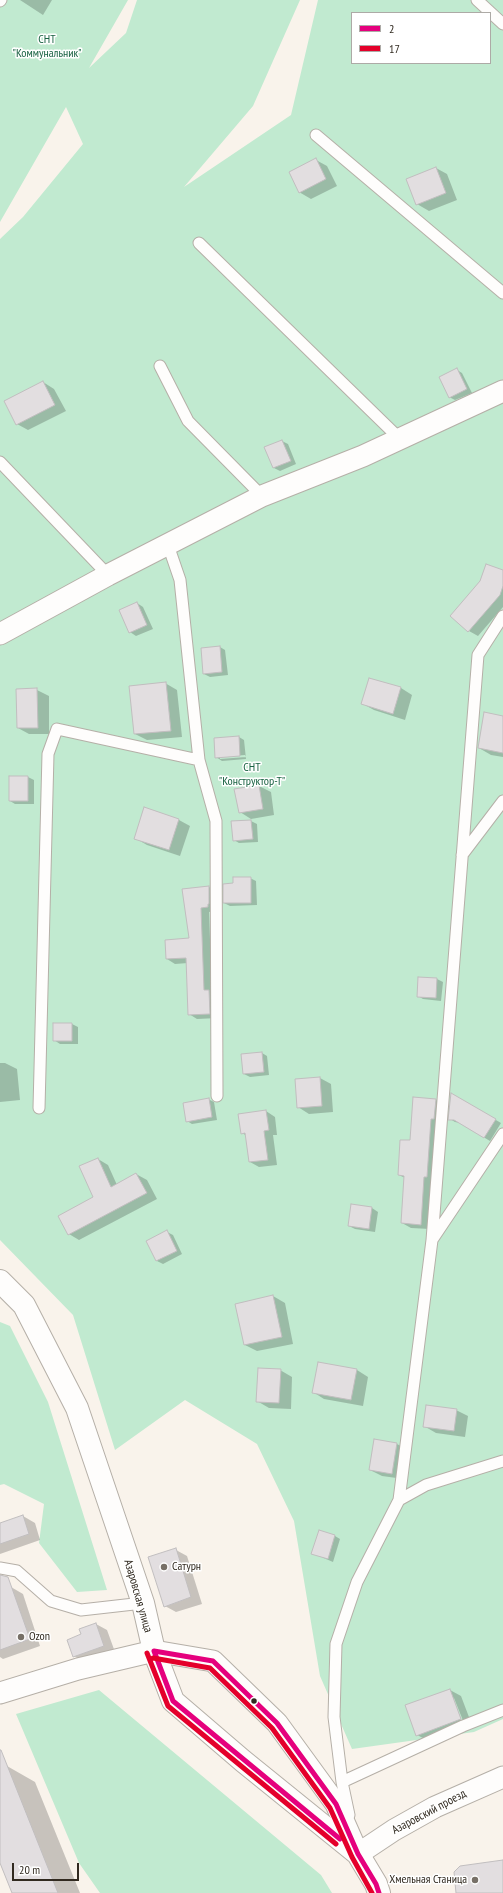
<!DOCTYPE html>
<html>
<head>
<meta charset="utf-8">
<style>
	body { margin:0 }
	#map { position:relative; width:503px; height:1893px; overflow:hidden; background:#f9f3eb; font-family:"PT Sans Narrow",sans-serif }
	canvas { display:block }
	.legend { position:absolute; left:351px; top:12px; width:140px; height:52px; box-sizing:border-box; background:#fff; border:1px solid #adaaa6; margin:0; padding:5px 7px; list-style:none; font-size:12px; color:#312a20 }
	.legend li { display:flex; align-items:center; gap:8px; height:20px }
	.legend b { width:20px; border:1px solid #adaaa6 }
	.scale { position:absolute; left:12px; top:1863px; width:67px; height:18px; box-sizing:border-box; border:2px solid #312a20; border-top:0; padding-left:5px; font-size:12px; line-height:14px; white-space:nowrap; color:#312a20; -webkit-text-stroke:3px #fff; paint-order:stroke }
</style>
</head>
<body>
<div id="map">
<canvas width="503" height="1893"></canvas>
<ul class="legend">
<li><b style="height:5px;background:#e5007d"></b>2</li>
<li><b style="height:5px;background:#e4002b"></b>17</li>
</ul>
<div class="scale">20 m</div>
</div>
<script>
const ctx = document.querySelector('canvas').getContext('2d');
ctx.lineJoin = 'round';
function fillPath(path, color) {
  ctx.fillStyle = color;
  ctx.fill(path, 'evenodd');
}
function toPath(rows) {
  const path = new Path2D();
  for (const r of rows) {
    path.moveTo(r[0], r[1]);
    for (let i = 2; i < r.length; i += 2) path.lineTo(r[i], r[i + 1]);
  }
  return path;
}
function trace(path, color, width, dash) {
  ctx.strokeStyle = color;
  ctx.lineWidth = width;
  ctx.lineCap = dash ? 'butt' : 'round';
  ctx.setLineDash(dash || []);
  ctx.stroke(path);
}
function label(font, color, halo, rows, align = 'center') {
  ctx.font = font + ' "PT Sans Narrow",sans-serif';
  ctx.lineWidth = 3;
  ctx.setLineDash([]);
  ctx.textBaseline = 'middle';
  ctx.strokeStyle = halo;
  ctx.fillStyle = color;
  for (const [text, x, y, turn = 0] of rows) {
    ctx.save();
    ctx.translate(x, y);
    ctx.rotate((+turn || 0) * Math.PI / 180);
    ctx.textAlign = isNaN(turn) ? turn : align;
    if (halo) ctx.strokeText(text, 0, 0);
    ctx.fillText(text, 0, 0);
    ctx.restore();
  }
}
const green = toPath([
	[0,0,128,0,89,68,126,33,137,0,300,0,253,106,184,187,291,115,318,0,503,0,503,1719,474,1732,352,1749,320,1676,294,1521,257,1444,185,1400,115,1450,73,1315,0,1240,0,239,23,217,83,144,66,107,0,222],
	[352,13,490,13,490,63,352,63],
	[0,1322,10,1326,48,1402,107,1590,77,1592,39,1543,44,1504,4,1484,0,1485],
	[99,1690,321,1875,332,1893,100,1893,79,1863,16,1714]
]);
const shadow = toPath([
	[20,0,52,0,43,15],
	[316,160,327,166,337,186,311,199,299,192],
	[436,168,447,174,457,200,429,211,417,204],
	[457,370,462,373,472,393,455,400,449,397],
	[43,382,54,389,66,411,28,430,17,424],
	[282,441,288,444,296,464,280,471,274,468,266,447],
	[503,571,503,607,478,636,469,631],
	[137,603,143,607,153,629,136,636,130,632,121,611],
	[220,647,225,650,228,675,210,677,204,674],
	[165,683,177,690,182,737,147,740,135,734],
	[401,688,412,695,405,720,374,710,363,704],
	[17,690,37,690,49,696,49,734,29,734,18,728],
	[503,717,503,757,491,755,479,748],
	[239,737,244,740,246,759,222,761,216,757],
	[245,755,246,757,220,759,220,757],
	[10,777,28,777,34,780,34,804,15,804,10,801],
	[259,786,271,792,274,815,251,819,240,812,236,790],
	[179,820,190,826,180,856,147,845,135,838],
	[251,821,257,824,258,842,239,843,234,840],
	[250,878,256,881,257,905,230,906,224,903,234,884],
	[209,887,217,892,216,911,209,912,212,993,218,1018,197,1019,189,1014,188,963,175,964,167,959,190,939,183,890],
	[419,978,437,979,443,982,441,1001,423,999,418,996],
	[54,1024,72,1024,78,1027,78,1044,60,1044,54,1040],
	[262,1053,267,1056,269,1075,250,1077,244,1074],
	[0,1063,5,1063,17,1069,20,1100,0,1102],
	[320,1078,331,1084,333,1112,309,1114,298,1107],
	[457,1097,501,1123,490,1141,460,1123,455,1122,450,1119],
	[208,1099,214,1102,217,1120,192,1124,187,1121],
	[436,1100,445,1105,430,1229,411,1228,402,1223,405,1178,399,1175,411,1142],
	[266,1111,275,1117,277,1135,273,1135,277,1165,259,1167,250,1162,247,1136,242,1133],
	[98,1159,108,1165,117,1185,136,1174,147,1180,157,1199,79,1240,69,1234,94,1197],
	[352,1206,372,1208,378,1212,375,1232,355,1229,349,1226],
	[167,1232,173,1235,182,1254,163,1264,157,1261,147,1241],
	[273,1296,285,1303,293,1344,257,1351,245,1345,237,1304],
	[280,1370,292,1377,291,1409,269,1408,257,1401],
	[357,1370,368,1377,363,1406,324,1399,313,1392],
	[456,1410,468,1416,465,1437,436,1433,424,1426],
	[397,1444,408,1450,404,1479,382,1476,370,1470],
	[23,1516,35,1523,40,1540,0,1554,0,1524],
	[335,1536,340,1539,333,1562,312,1553],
	[176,1550,187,1556,202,1604,176,1612,165,1606],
	[11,1587,23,1594,40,1646,3,1659,0,1657,0,1591],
	[96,1624,107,1630,115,1652,85,1663,74,1656,83,1635],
	[450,1690,461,1696,472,1725,429,1741,417,1735],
	[452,1698,454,1698,464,1723,462,1724],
	[7,1766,35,1782,80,1893,13,1893,0,1861,0,1769]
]);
const building = toPath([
	[316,158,326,179,299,193,289,172,316,158],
	[436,167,446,193,416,205,406,179,436,167],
	[457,368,467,389,449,398,439,377,457,368],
	[43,381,55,405,16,425,4,401,43,381],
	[282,440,291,461,273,468,264,447,282,440],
	[486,564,503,570,503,586,500,595,468,632,450,616,480,581,486,564],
	[137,602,147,625,129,633,119,610,137,602],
	[220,646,222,672,203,674,201,648,220,646],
	[369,678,401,687,393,714,361,704,369,678],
	[166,682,171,731,134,734,129,686,166,682],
	[37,688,38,728,17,728,16,689,37,688],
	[484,712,503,716,503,753,478,748,484,712],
	[239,736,240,756,215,758,214,738,239,736],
	[9,776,28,776,28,801,9,801,9,776],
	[259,785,263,809,239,813,234,789,259,785],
	[144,807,179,819,169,850,134,839,144,807],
	[251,820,253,839,233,841,231,821,251,820],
	[233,877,251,877,251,903,223,903,223,884,233,883,233,877],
	[209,886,209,904,208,904,208,907,201,908,204,990,209,990,210,1014,188,1015,186,958,166,959,165,940,189,938,182,889,209,886],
	[418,977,437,978,436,998,417,997,418,977],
	[53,1023,72,1023,72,1041,53,1041,53,1023],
	[262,1052,264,1072,243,1074,241,1054,262,1052],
	[320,1077,322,1106,297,1108,295,1079,320,1077],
	[451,1093,496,1119,484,1138,454,1120,448,1120,451,1093],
	[413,1097,436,1099,434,1119,431,1119,427,1177,424,1177,421,1225,401,1223,404,1176,398,1175,400,1140,410,1140,413,1097],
	[209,1098,212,1117,186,1122,183,1103,209,1098],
	[266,1110,269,1130,264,1131,268,1160,249,1162,245,1133,241,1134,238,1114,266,1110],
	[98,1158,111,1187,136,1173,147,1193,68,1235,58,1216,93,1197,79,1166,98,1158],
	[351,1204,372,1207,369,1229,348,1226,351,1204],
	[167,1230,177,1251,156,1261,146,1241,167,1230],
	[273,1295,282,1337,244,1345,235,1304,273,1295],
	[318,1362,357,1369,351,1400,312,1393,318,1362],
	[258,1368,281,1369,279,1403,256,1402,258,1368],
	[426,1405,457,1409,454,1431,423,1427,426,1405],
	[374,1439,397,1443,392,1474,369,1470,374,1439],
	[23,1515,29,1534,0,1544,0,1523,23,1515],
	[319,1530,335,1535,328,1559,311,1554,319,1530],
	[176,1548,191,1597,164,1607,148,1557,176,1548],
	[0,1575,8,1577,30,1639,0,1650,0,1575],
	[96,1623,104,1646,73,1657,67,1640,81,1634,79,1629,96,1623],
	[450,1689,461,1719,416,1736,405,1705,450,1689],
	[0,1750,1,1750,58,1893,12,1893,0,1863,0,1750],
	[503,1860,503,1893,456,1893,454,1872,460,1866,503,1860]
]);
const lane = toPath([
	[477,0,503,24],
	[0,1,1,0],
	[316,135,503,293],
	[199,243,401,440],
	[160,366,188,421,262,496],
	[0,462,108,575],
	[168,545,180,580,199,760,216,821,217,1096],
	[503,616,478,655,432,1240,503,1134],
	[462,855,503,801],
	[39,1108,48,754,57,729,199,760],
	[399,1500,426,1485,503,1461],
	[0,1568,17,1571,51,1601,81,1610,143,1603],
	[342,1782,463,1726,503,1710],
	[349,1815,342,1782,334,1717,336,1644,357,1582,399,1500,432,1240]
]);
const street = toPath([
	[0,634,108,575,262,496,363,456,503,391],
	[0,1693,78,1669,154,1651,213,1661,277,1723,336,1804,358,1854,394,1830,435,1807,503,1777]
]);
const secondary = toPath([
	[0,1281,24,1305,77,1408,143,1603,154,1651,173,1701,243,1761,358,1854,376,1884,379,1893]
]);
const bus1 = toPath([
	[154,1651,213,1661,277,1723,336,1804,358,1854,376,1884,379,1893],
	[154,1651,173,1701,340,1839]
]);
const bus2 = toPath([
	[147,1653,168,1706,336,1844],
	[153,1658,210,1668,272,1728,330,1808,352,1857,372,1893]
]);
const markers = [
	[164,1567,4,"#777067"],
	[21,1637,4,"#777067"],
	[254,1701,3.5,"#312a20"],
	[475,1880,4,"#777067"]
];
const parkNames = [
	["СНТ",47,40],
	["\"Коммунальник\"",47,54],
	["СНТ",252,768],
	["\"Конструктор-Т\"",252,782]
];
const poiNames = [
	["Сатурн",172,1567],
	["Ozon",29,1637],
	["Хмельная Станица",467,1880,"right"]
];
const streetNames = [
	["Азаровская улица",138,1596,74],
	["Азаровский проезд",429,1812,-28]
];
fillPath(green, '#c1ead0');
fillPath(shadow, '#0003');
fillPath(building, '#e2dee0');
trace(building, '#c1bebf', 1);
trace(lane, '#b5afa7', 13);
trace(street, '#b5afa7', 23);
trace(secondary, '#b5afa7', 24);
trace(lane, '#fefdfc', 11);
trace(street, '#fefdfc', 21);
trace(secondary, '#fefdfc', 22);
trace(bus1, '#e5007d', 5);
trace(bus2, '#e4002b', 5);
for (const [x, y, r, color] of markers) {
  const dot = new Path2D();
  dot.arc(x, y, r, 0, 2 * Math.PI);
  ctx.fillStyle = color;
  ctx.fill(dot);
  trace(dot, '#fff', 1.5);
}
label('12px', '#196242', '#fff', parkNames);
label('12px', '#312a20', '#fff', poiNames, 'left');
label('12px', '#312a20', '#fff', streetNames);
</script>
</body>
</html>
